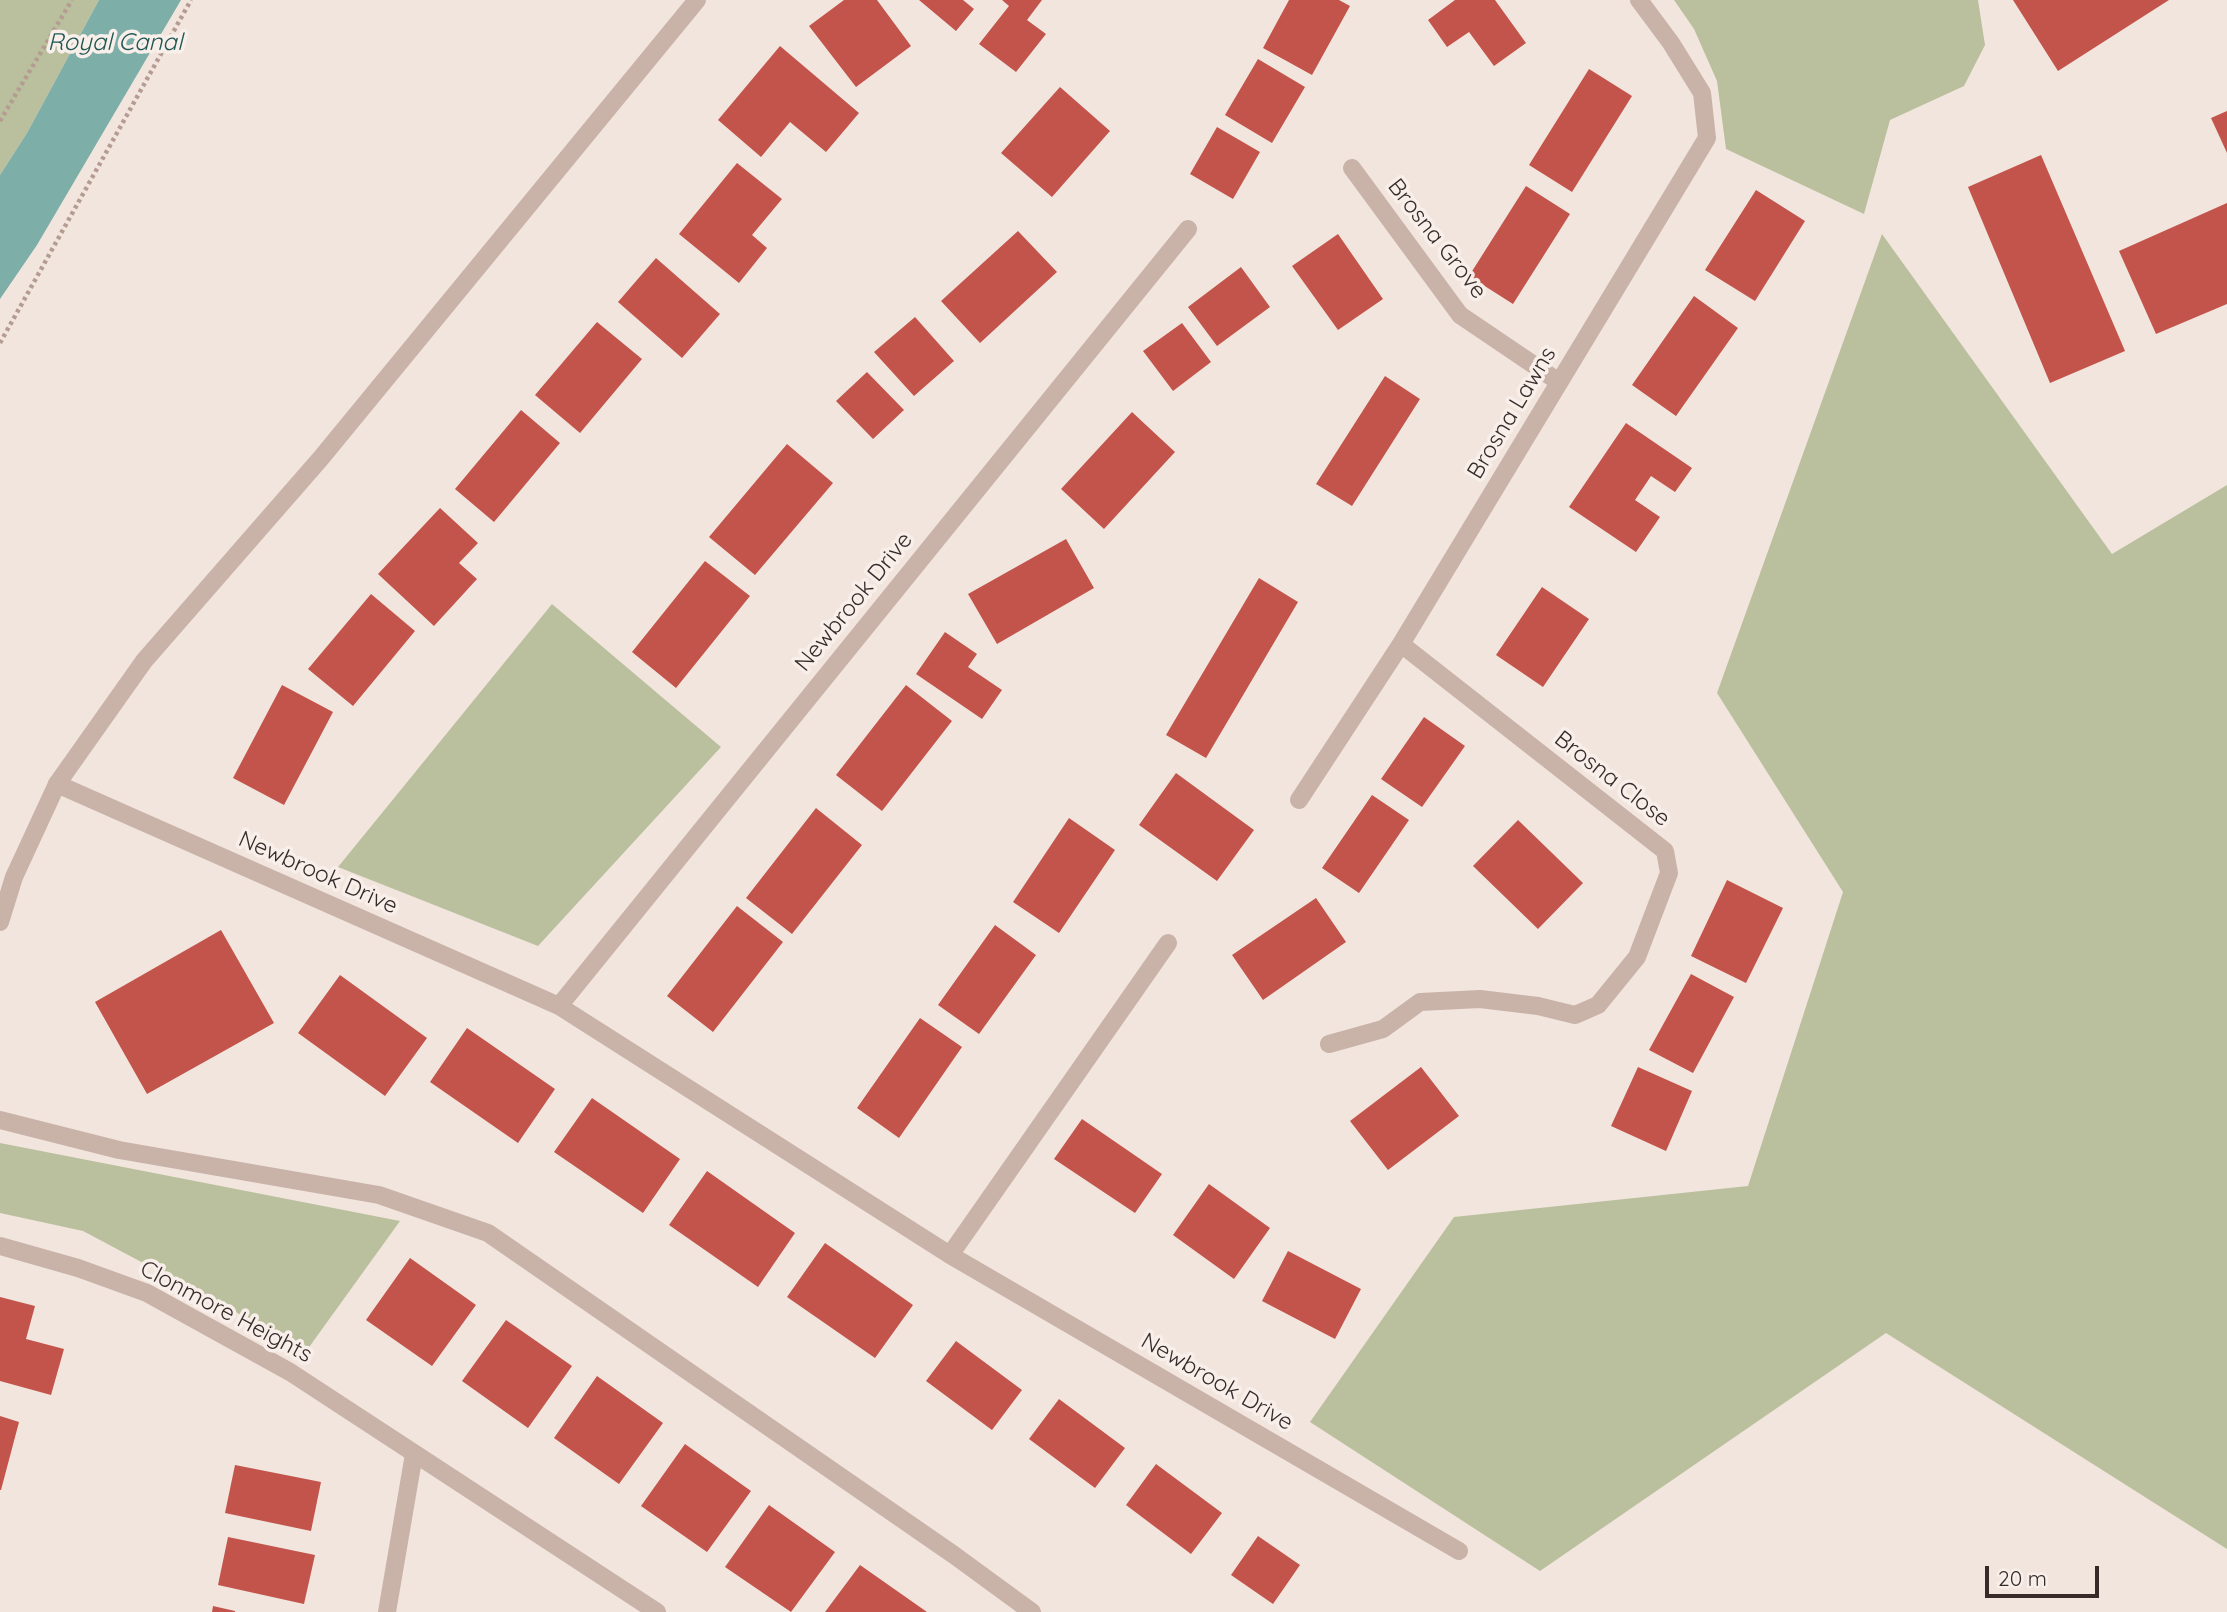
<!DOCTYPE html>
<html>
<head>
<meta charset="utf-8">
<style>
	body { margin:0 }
	#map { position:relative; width:2227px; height:1612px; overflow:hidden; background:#f2e5dd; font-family:Quicksand,sans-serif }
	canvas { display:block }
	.scale { position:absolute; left:1985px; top:1566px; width:114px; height:32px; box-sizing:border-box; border:4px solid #372b29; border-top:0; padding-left:9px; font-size:21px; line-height:24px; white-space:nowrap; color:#372b29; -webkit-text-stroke:5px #f9efea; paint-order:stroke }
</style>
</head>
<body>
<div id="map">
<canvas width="2227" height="1612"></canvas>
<div class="scale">20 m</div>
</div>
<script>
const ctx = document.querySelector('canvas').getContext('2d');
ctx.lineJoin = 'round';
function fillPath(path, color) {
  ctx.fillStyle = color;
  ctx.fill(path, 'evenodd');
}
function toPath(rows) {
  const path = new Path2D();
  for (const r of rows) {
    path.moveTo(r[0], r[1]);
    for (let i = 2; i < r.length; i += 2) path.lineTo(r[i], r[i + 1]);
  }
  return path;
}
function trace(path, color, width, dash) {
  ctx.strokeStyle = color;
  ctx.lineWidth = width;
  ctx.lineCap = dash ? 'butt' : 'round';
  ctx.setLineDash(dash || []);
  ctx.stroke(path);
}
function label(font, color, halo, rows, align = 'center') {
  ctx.font = font + ' Quicksand,sans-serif';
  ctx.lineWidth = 7;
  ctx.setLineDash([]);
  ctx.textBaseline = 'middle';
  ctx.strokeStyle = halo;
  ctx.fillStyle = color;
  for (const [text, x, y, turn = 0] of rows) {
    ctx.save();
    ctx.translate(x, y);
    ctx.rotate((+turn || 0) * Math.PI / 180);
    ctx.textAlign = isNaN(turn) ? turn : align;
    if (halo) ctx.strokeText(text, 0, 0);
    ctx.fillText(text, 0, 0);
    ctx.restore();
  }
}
const green = toPath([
	[0,0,99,0,27,133,0,175],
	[1674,0,1978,0,1985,45,1964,86,1890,120,1864,214,1726,149,1717,81,1694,29],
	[1882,234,2112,554,2227,485,2227,1549,1886,1333,1540,1571,1310,1422,1454,1217,1748,1186,1843,892,1717,693],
	[552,604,721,747,538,946,338,867],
	[0,1143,400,1221,307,1350,83,1231,0,1213]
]);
const water = toPath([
	[99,0,181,0,37,245,0,299,0,175,27,133]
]);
const building = toPath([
	[844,0,877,0,911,46,856,87,809,26],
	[919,0,963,0,974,9,956,31],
	[1002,0,1042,0,1027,20,1046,34,1016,72,979,44,1009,6],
	[1289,0,1339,0,1350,6,1312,75,1263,48],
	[1455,0,1495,0,1526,43,1494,66,1469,32,1447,47,1428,20],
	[2013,0,2169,0,2058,71],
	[780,46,859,113,826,152,790,122,761,157,718,120],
	[1258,59,1305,87,1272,143,1225,115],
	[1589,69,1632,96,1572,192,1529,165],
	[1060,87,1110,131,1052,197,1001,153],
	[2227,111,2227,153,2211,118],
	[1217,127,1260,152,1233,199,1190,174],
	[2041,155,2125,351,2050,383,1968,187],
	[737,163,782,199,752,235,767,248,739,283,679,234],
	[1526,186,1570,214,1513,304,1469,276],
	[1756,190,1805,221,1755,301,1705,270],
	[2227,203,2227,304,2156,334,2119,251],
	[1018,231,1057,272,980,343,941,301],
	[1338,234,1383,299,1338,330,1292,266],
	[656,258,720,314,682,358,618,302],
	[1241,267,1270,307,1217,346,1188,307],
	[1694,296,1738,328,1676,416,1632,385],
	[915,317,954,361,914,396,874,352],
	[597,322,642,359,580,433,535,395],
	[1182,323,1211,362,1173,391,1143,351],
	[867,372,904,410,873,439,836,401],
	[1385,376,1420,399,1352,506,1316,484],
	[521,410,560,443,494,522,455,489],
	[1132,412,1175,452,1104,529,1061,489],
	[1626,423,1692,468,1675,492,1651,476,1635,500,1660,517,1636,552,1569,507],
	[787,444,833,483,755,575,709,537],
	[440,508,478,543,459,563,477,579,434,626,378,574],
	[1066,539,1094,588,997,644,968,594],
	[705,561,750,596,676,688,632,652],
	[1259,578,1298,602,1206,758,1166,735],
	[1542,587,1589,619,1543,687,1496,655],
	[371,594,415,631,353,706,308,669],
	[945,632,977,654,968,667,1002,690,982,719,916,674],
	[282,685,333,712,284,805,233,778],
	[906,685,952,721,882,811,836,775],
	[1424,717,1465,746,1422,807,1381,779],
	[1176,773,1254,830,1217,881,1139,825],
	[1372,795,1409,820,1359,893,1322,868],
	[816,808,862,845,792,934,746,898],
	[1069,818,1115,850,1059,933,1013,902],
	[1518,820,1583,883,1538,929,1473,866],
	[1727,880,1783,908,1746,983,1691,956],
	[1316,898,1346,942,1263,1000,1232,955],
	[737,906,783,942,713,1032,667,996],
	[995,925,1036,955,979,1034,938,1005],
	[221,930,274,1023,147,1094,95,1002],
	[1691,974,1734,997,1693,1073,1649,1050],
	[340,975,427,1038,385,1096,298,1033],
	[920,1018,962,1047,899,1138,857,1108],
	[467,1028,555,1089,518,1143,430,1082],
	[1421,1067,1459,1116,1388,1170,1350,1121],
	[1638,1067,1692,1091,1666,1151,1611,1126],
	[592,1098,680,1159,643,1213,554,1152],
	[1082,1119,1162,1174,1135,1213,1054,1159],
	[707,1171,795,1233,758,1287,669,1225],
	[1209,1184,1270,1228,1234,1279,1173,1235],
	[825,1243,913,1305,875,1358,787,1297],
	[1288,1251,1361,1289,1335,1339,1262,1301],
	[410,1258,476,1305,432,1366,366,1320],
	[0,1297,35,1306,26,1339,64,1349,51,1395,0,1381],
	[506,1320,572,1366,528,1428,462,1381],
	[956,1341,1022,1390,992,1430,926,1381],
	[597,1376,663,1423,619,1484,554,1438],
	[1059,1399,1125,1448,1095,1488,1029,1439],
	[0,1416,19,1422,1,1490,0,1490],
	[685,1444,751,1491,707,1552,641,1506],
	[1156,1464,1222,1513,1191,1554,1126,1505],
	[235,1465,321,1482,311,1531,225,1513],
	[769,1505,835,1552,791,1612,725,1567],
	[1258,1536,1300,1565,1273,1604,1231,1575],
	[228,1537,315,1555,304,1604,218,1585],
	[860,1565,927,1612,825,1612],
	[213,1606,235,1611,235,1612,212,1612]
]);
const path = toPath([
	[0,121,72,0],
	[0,343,191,0]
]);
const service = toPath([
	[0,1120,119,1150,379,1195,488,1233,954,1555,1032,1612]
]);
const minor = toPath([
	[1352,168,1460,315,1559,382],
	[57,784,559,1006,950,1255,1459,1551],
	[1299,800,1401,644,1707,138,1702,93,1671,43,1639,0],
	[559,1006,1188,229],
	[1329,1044,1383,1029,1420,1002,1480,999,1538,1006,1575,1015,1598,1005,1637,957,1669,873,1665,851,1401,644],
	[0,1246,78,1268,147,1293,290,1372,657,1612],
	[950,1255,1168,943],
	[387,1612,414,1454]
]);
const tertiary = toPath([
	[0,922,14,877,57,784,144,661,321,458,697,0]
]);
const streetNames = [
	["Brosna Grove",1437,239,52],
	["Brosna Lawns",1512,413,-59],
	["Newbrook Drive",854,602,-51],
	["Brosna Close",1612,779,38],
	["Newbrook Drive",318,873,24],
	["Clonmore Heights",226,1312,28],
	["Newbrook Drive",1217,1382,30]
];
const waterNames = [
	["Royal Canal",115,43]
];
fillPath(green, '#bac09d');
fillPath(water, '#7daea8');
fillPath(building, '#c2544b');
trace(path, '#b59c93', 4.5, [3.5, 3.5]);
trace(service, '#c9b3a9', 18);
trace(minor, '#c9b3a9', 18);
trace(tertiary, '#c9b3a9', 18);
label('23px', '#372b29', '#f9efea', streetNames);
label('italic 24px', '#205752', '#f9efea', waterNames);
</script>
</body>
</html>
